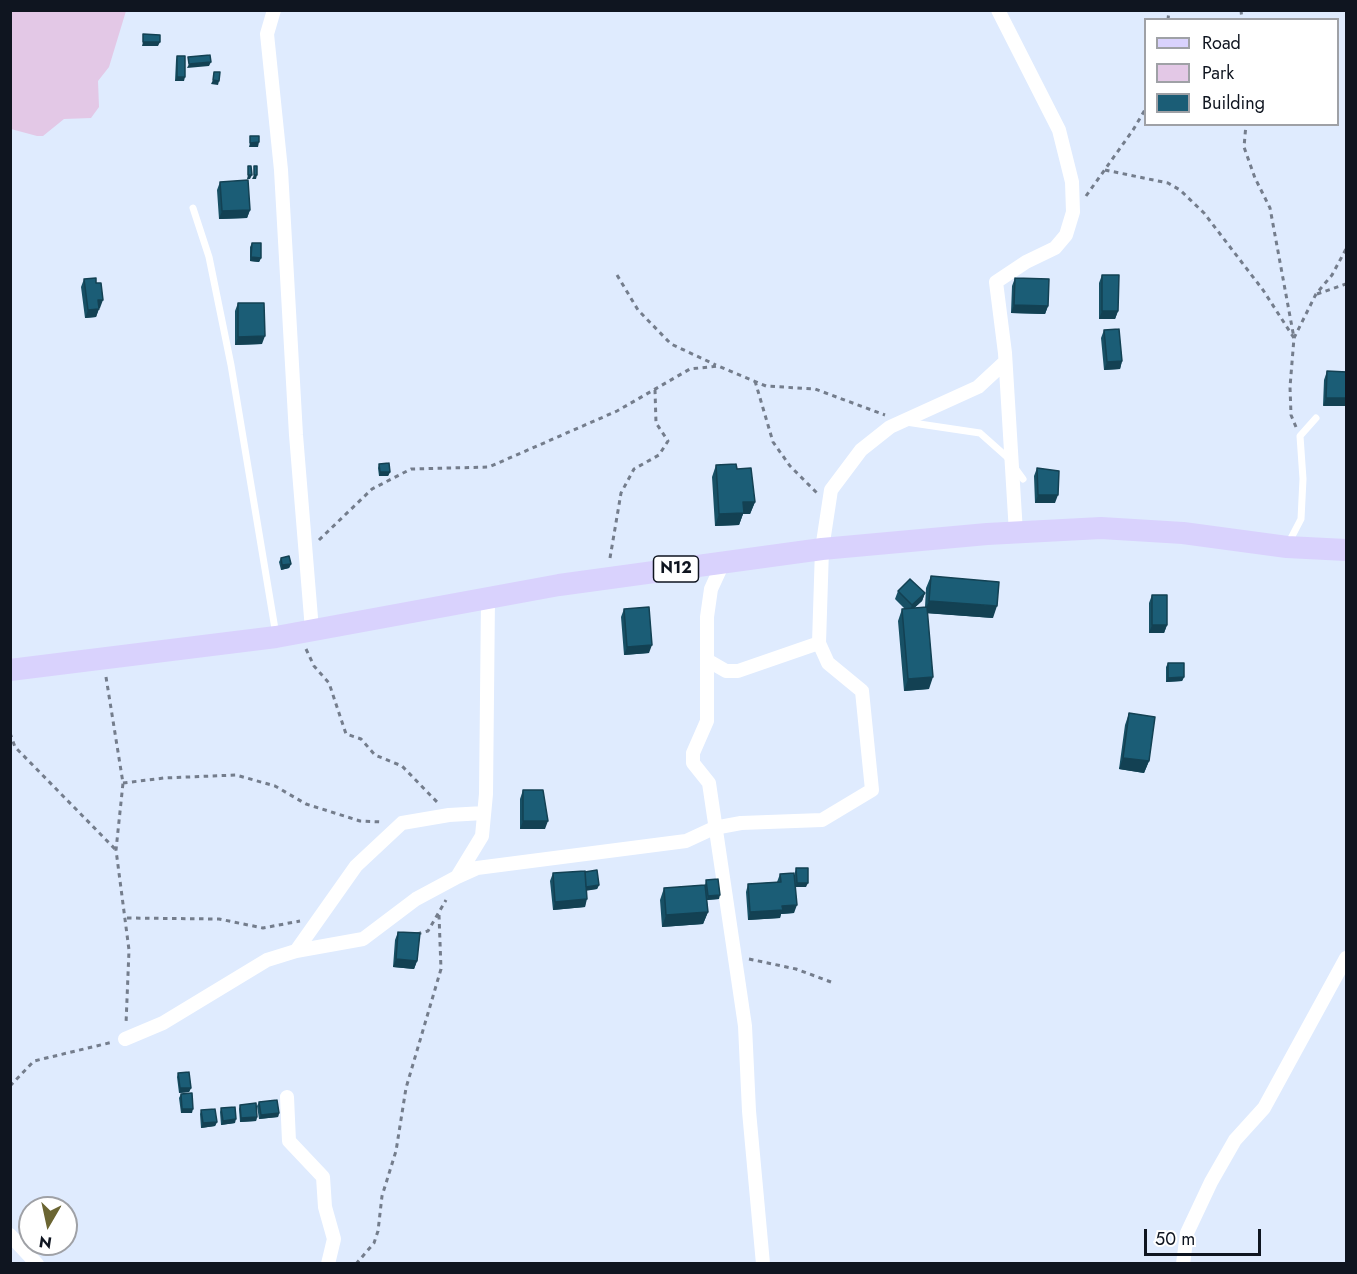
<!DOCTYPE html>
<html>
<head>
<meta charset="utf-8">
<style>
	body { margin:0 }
	#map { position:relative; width:1357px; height:1274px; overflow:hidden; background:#dfebfe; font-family:Jost,sans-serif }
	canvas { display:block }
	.frame { position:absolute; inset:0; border:12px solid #0f1520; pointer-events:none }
	.legend { position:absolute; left:1144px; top:18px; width:195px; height:108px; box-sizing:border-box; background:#fff; border:2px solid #9fa1a6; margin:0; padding:8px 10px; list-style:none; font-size:18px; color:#0f1520 }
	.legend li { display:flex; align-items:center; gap:12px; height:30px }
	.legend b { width:30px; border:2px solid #9fa1a6 }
	.north { position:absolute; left:18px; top:1196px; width:60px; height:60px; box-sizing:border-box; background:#fff; border:2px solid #9fa1a6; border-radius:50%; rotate:189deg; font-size:16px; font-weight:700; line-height:24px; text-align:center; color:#0f1520 }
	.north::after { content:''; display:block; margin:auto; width:21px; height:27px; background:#6b6532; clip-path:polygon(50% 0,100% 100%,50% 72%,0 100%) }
	.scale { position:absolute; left:1144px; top:1229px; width:117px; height:27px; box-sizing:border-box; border:3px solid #0f1520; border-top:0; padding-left:8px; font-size:18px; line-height:21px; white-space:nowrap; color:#0f1520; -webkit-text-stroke:4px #fff; paint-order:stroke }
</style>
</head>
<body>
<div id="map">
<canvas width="1357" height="1274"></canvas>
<div class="frame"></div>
<ul class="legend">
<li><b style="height:8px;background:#d9d2fd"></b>Road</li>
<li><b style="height:16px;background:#e3c8e6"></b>Park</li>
<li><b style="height:16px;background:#1b5d76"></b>Building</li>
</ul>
<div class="north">N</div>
<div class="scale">50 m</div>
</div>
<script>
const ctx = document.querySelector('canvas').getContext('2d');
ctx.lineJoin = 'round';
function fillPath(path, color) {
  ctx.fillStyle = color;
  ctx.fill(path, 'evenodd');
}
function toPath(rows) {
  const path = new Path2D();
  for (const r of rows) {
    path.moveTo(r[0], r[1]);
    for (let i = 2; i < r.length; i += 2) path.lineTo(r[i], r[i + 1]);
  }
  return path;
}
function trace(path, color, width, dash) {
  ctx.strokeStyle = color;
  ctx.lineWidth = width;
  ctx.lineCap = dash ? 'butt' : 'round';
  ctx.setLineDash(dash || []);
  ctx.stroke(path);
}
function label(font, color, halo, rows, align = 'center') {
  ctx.font = font + ' Jost,sans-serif';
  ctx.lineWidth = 6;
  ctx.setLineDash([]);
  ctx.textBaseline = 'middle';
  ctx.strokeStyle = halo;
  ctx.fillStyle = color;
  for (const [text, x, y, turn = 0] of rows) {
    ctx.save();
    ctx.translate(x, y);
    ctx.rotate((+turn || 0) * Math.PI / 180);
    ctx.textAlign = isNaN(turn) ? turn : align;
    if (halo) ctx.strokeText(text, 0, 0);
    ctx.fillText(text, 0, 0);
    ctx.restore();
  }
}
const green = toPath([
	[10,11,126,11,109,67,98,81,99,107,91,118,64,119,43,136,37,136,11,129]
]);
const path = toPath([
	[1241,10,1242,20],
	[1168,20,1169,10],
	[1105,170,1168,183,1180,190,1204,213,1263,290,1294,338,1270,208,1255,178,1244,147,1246,124],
	[1086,196,1133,130,1146,108],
	[617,275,638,310,671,344,716,365],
	[1317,294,1346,284],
	[755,381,773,442,790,466,817,493],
	[1296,427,1291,415,1290,387,1294,338,1316,294,1332,275,1346,249],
	[319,540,372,489,411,469,489,467,617,411,690,369,718,366,766,386,815,389,885,415],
	[610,558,621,493,634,469,659,455,668,441,656,423,655,390],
	[306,649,314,666,329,683,346,734,361,739,375,755,402,766,438,803],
	[106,677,123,783,116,850,129,950,126,1024],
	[10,733,15,747,116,850],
	[123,783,164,778,236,775,275,786,306,804,360,821,382,822],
	[127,918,219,919,263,928,300,921],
	[417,934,428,931,446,900],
	[749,959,796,969,831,982],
	[10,1086,34,1061,113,1042],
	[356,1264,374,1243,378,1231,382,1196,396,1151,406,1088,441,969,439,915]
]);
const service = toPath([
	[193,208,209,257,231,365,276,635],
	[906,422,980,433,1007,457,1023,479],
	[1288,544,1301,519,1303,479,1300,436,1316,418]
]);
const minor = toPath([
	[274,10,267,34,281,170,296,435,312,630],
	[998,10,1059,130,1072,182,1073,212,1066,235,1055,248,1026,262,996,282,1005,353,1016,533],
	[723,563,711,589,707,617,707,721,693,753,693,763,709,783,745,1026,749,1111,763,1264],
	[707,660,726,671,738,671,819,643],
	[457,877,477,868,686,841,714,828,741,823,822,820,872,790,862,691,828,663,819,643,822,549,831,490,861,450,890,427,978,387,1005,362],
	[296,951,363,939,416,899,457,877,482,836,486,794,488,598],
	[125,1039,163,1023,267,960,296,951,356,866,402,823,449,815,484,813],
	[287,1097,289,1141,323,1177,325,1207,334,1239,328,1264],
	[10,1235,37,1264],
	[1183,1264,1187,1233,1211,1182,1235,1140,1264,1108,1346,958]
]);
const primary = toPath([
	[10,670,276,637,559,585,822,549,987,534,1101,528,1183,533,1287,547,1346,550]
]);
const wall = toPath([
	[177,56,184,81,175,81,176,60],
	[220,182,250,210,247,218,219,219,217,190],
	[252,243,261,258,259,262,250,261,250,247],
	[1102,275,1118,311,1115,319,1099,319,1099,283],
	[1015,278,1048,306,1045,314,1011,313,1012,286],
	[84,279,100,308,99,308,96,317,85,318,81,287],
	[238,303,262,344,235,345,235,311],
	[1104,330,1122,361,1120,369,1104,370,1101,338],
	[1327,371,1347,372,1323,406,1324,380],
	[379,464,390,472,388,476,379,476,378,468],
	[716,465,737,469,755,502,750,514,743,514,739,525,715,526,712,477],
	[1037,468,1055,503,1035,503,1034,476],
	[281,558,291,564,289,568,281,570,279,562],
	[931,576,993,618,927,613,929,689,904,691,898,621,902,609,905,609,895,599,898,591,925,593,922,601,914,608,925,607,926,588],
	[1152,595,1167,625,1164,633,1149,633,1149,603],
	[624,609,649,653,624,655,621,617],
	[1168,663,1184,677,1182,681,1166,682,1166,667],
	[1129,713,1149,761,1144,773,1119,769,1125,725],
	[523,790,545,829,520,829,520,799],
	[796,868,806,887,796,887,794,913,781,914,780,918,748,920,746,892,748,884,777,882,780,874,795,883,795,872],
	[553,873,599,885,597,889,587,890,585,907,553,910,550,881],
	[706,880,719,899,707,900,708,912,703,924,662,927,660,900,664,888,705,885],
	[398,932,417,961,414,969,393,967,395,940],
	[178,1073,191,1088,189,1092,179,1093,177,1077],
	[181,1094,192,1113,181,1113,179,1098],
	[259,1102,279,1113,278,1117,259,1119,257,1106],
	[240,1105,257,1117,256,1121,240,1122,239,1109],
	[221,1108,235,1123,221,1125,220,1112],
	[201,1110,217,1122,215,1126,201,1128,200,1114]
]);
const shadedWall = toPath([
	[143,42,160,42,158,46,142,46],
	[211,62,209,66,187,68,189,64],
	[177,77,185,77,184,81,175,81],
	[213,80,219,81,218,85,211,84],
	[259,142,258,147,249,147,250,143],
	[248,175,252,175,250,179,247,179],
	[254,175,257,175,256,179,252,179],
	[250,210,247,218,219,219,222,211],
	[251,257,261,258,259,262,250,261],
	[98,300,103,300,100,308,95,308],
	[1014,305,1048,306,1045,314,1011,313],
	[99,309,96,317,85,318,88,310],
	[1102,311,1118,311,1115,319,1099,319],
	[265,336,262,344,235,345,238,337],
	[1122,361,1120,369,1104,370,1107,362],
	[1326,398,1347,398,1347,406,1323,406],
	[380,472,390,472,388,476,379,476],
	[1038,495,1058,495,1055,503,1035,503],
	[743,502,755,502,750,514,743,514,739,525,715,526,719,514],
	[291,564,289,568,281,570,282,565],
	[925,593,922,601,909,613,912,605],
	[929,601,997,606,993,618,924,613],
	[1152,625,1167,625,1164,633,1149,633],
	[652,645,649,653,624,655,627,647],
	[933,677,929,689,904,691,908,679],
	[1184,677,1182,681,1166,682,1168,678],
	[1123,758,1149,761,1144,773,1119,769],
	[523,821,548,821,545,829,520,829],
	[797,883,808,883,806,887,795,887],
	[599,885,597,889,585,891,586,887],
	[720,895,719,899,707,900,708,896],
	[587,899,585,907,553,910,555,902],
	[797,905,794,913,781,914,780,918,748,920,750,912,782,906],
	[708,912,703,924,662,927,666,915],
	[396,959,417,961,414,969,393,967],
	[180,1088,191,1088,189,1092,179,1093],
	[182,1109,193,1109,192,1113,181,1113],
	[279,1113,278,1117,259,1119,261,1115],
	[257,1117,256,1121,240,1122,241,1118],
	[236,1119,235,1123,221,1125,223,1121],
	[217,1122,215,1126,201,1128,203,1123]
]);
const building = toPath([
	[143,34,160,35,160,42,143,42,143,34],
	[210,55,211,62,189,64,188,57,210,55],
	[177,56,185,56,185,77,177,77,177,56],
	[214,72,220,72,219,81,213,80,214,72],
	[250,136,259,136,259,142,250,143,250,136],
	[248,166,251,166,252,175,248,175,248,166],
	[254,166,257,166,257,175,254,175,254,166],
	[248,180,250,210,222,211,220,182,248,180],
	[252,243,261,243,261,258,251,257,252,243],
	[1102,275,1119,275,1118,311,1102,311,1102,275],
	[96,278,96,283,101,283,103,300,98,300,99,309,88,310,84,279,96,278],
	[1015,278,1049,279,1048,306,1014,305,1015,278],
	[238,303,264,303,265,336,238,337,238,303],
	[1119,329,1122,361,1107,362,1104,330,1119,329],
	[1327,371,1347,372,1347,398,1326,398,1327,371],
	[389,463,390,472,380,472,379,464,389,463],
	[736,464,737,469,751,468,755,502,743,502,744,513,719,514,716,465,736,464],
	[1037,468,1059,471,1058,495,1038,495,1037,468],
	[289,556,291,564,282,565,281,558,289,556],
	[931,576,999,582,997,606,929,601,931,576],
	[910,579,925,593,912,605,898,591,910,579],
	[1152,595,1167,595,1167,625,1152,625,1152,595],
	[649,607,652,645,627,647,624,609,649,607],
	[927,607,933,677,908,679,902,609,927,607],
	[1168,663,1184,663,1184,677,1168,678,1168,663],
	[1129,713,1155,717,1149,761,1123,758,1129,713],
	[523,790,543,790,548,821,523,821,523,790],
	[796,868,808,868,808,883,797,883,796,868],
	[597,870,599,885,586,887,585,872,597,870],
	[585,871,587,899,555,902,553,873,585,871],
	[794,873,797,905,782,906,783,910,750,912,748,884,781,882,780,874,794,873],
	[718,879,720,895,708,896,706,880,718,879],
	[705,885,708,912,666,915,664,888,705,885],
	[398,932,420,933,417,961,396,959,398,932],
	[189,1072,191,1088,180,1088,178,1073,189,1072],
	[192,1093,193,1109,182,1109,181,1094,192,1093],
	[277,1100,279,1113,261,1115,259,1102,277,1100],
	[256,1103,257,1117,241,1118,240,1105,256,1103],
	[235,1107,236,1119,223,1121,221,1108,235,1107],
	[215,1109,217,1122,203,1123,201,1110,215,1109]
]);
const shields = [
	[676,569,45]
];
const shieldNames = [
	["N12",676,569]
];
fillPath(green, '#e3c8e6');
trace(path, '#747d8c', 3, [4.5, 4.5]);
trace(service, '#fff', 7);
trace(minor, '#fff', 14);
trace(primary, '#d9d2fd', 22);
fillPath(wall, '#175065');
fillPath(shadedWall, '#134153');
fillPath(building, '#1b5d76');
trace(building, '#134153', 1.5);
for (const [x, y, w] of shields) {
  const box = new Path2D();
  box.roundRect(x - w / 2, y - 13, w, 26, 4.5);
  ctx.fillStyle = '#fff';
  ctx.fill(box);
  trace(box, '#0f1520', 1.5);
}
label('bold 16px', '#0f1520', null, shieldNames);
</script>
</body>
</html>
